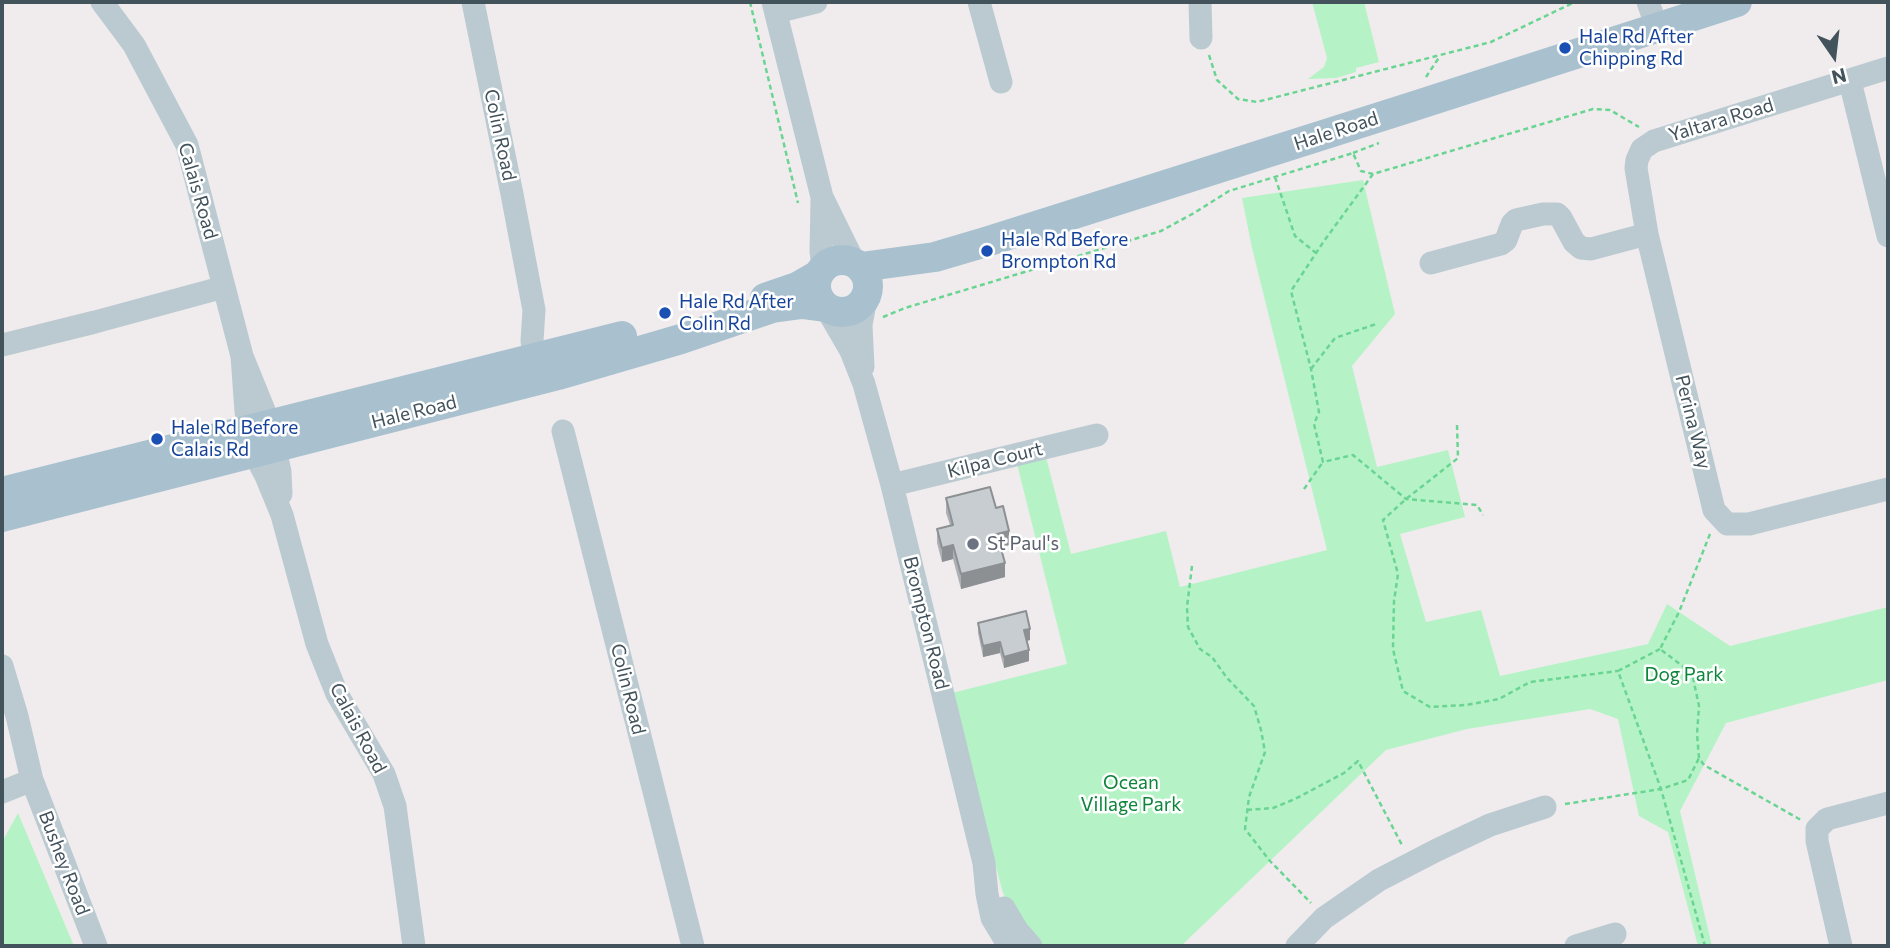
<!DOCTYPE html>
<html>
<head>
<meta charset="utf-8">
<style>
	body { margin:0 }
	#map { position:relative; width:1890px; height:948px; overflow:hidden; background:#f0eced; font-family:Commissioner,sans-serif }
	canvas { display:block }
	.frame { position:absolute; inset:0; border:4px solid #43535c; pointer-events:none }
	.north { position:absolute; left:1799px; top:21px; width:70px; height:70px; -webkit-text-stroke:5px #fff; paint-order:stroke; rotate:166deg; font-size:19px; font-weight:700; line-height:28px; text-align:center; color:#43535c }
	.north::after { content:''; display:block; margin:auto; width:24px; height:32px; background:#43535c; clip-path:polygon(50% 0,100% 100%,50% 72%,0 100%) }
</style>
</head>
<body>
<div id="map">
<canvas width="1890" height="948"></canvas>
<div class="frame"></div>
<div class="north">N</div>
</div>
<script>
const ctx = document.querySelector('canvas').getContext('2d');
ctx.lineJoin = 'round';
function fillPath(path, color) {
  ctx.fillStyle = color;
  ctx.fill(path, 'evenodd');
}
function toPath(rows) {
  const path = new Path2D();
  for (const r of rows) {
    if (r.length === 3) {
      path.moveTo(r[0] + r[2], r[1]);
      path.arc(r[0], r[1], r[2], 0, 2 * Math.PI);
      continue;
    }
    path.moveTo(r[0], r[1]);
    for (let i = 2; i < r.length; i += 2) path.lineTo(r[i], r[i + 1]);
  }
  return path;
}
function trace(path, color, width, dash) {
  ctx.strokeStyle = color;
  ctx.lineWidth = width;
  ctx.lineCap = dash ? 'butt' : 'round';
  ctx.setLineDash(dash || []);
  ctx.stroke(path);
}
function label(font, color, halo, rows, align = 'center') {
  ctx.font = font + ' Commissioner,sans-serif';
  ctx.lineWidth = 5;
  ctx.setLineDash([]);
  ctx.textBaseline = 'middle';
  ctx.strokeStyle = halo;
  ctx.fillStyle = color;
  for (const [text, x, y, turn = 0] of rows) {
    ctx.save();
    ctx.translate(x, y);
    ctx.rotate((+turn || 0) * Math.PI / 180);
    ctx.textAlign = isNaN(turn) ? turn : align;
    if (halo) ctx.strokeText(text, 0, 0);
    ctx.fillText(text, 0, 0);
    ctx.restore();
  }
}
const green = toPath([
	[1312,2,1364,2,1379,62,1356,68,1356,72,1336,78,1308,79,1324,67,1327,58],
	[1363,180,1395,314,1352,366,1377,467,1448,450,1465,517,1400,534,1426,622,1481,610,1500,676,1648,644,1667,604,1730,646,1888,607,1888,680,1726,723,1680,811,1712,946,1698,946,1668,832,1639,816,1618,719,1590,709,1467,729,1386,750,1181,946,1038,946,1009,909,1002,890,952,693,1067,664,1017,464,1046,457,1071,554,1166,531,1180,587,1327,550,1252,248,1242,198],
	[18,813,74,946,2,946,2,842]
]);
const path = toPath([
	[750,2,798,203],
	[1209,55,1217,80,1238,99,1257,102,1491,42,1575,2],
	[1426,77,1440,56],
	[1353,153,1379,143],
	[1373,174,1324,241,1291,291,1311,369,1319,412,1314,424,1323,462,1353,455,1406,499,1477,505,1483,515],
	[1275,177,1295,236,1316,253],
	[883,317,905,308,1161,231,1194,213,1229,191,1353,153,1361,171,1373,174,1593,109,1610,110,1639,127],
	[1311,369,1335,338,1376,324],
	[1457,425,1458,458,1406,499,1383,520,1398,574,1394,601,1393,649,1403,691,1430,707,1466,705,1499,699,1530,682,1618,671],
	[1304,489,1323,462],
	[1710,534,1679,612,1660,649,1692,673,1699,706,1697,734,1699,758,1704,765,1801,820],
	[1192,566,1187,607,1188,627,1200,649,1212,657,1227,678,1254,706,1261,730,1265,752,1249,797,1245,829,1270,861,1311,903],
	[1660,649,1618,671,1661,789,1705,946],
	[1565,804,1661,789,1688,780,1699,758],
	[1247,810,1273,808,1295,799,1344,773,1358,761,1403,847]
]);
const minor = toPath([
	[102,2,134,45,187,145,242,356,270,425,280,472,281,494],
	[473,2,512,194,534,310,532,341,537,374],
	[773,2,822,197,854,262],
	[979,2,1001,82],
	[1200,2,1201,38],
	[1648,2,1657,28],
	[776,12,816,2],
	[1888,68,1654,141,1642,149,1637,160,1636,168,1647,234,1714,510,1727,524,1749,524,1888,489],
	[1850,81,1888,236],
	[822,201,821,251,823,267],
	[1431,263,1501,244,1506,240,1512,224,1516,220,1543,214,1557,214,1561,218,1574,242,1581,248,1591,249,1647,234],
	[826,308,851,351,864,384,892,485,984,863,987,894,992,918,1009,946],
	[2,345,95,322,224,287],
	[242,356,246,412,254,453,266,476,282,515,317,644,337,694,384,774,395,806,414,946],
	[863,367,861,325,866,298],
	[563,431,693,946],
	[892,485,1097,435],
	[2,666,17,716,32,780,96,946],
	[2,792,32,780],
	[1004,908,1017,930,1031,946],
	[1297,946,1324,918,1379,880,1437,850,1490,825,1545,807],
	[1576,946,1615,934],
	[1841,946,1817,841,1817,829,1827,819,1888,803]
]);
const major = toPath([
	[842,286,26],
	[861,267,935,257,989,241,1408,108,1737,2],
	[765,298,797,287,818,275],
	[2,492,622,336],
	[2,517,558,375,681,339,772,308,802,304,825,307]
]);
const wall = toPath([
	[946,498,996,508,1009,545,1001,547,1005,577,961,589,953,559,942,562,937,543,937,529,950,525,946,513],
	[978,623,1030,640,1027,641,1029,661,1004,668,1000,653,983,657,978,633]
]);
const shadedWall = toPath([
	[1009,531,1009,545,997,548,997,534],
	[953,545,953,559,942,562,942,548],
	[1005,563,1005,577,961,589,961,574],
	[1030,629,1030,640,1024,641,1024,630],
	[1000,642,1000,653,983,657,983,646],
	[1029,650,1029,661,1004,668,1004,657]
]);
const building = toPath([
	[990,487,996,508,1003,506,1009,531,997,534,1005,563,961,574,953,545,942,548,937,529,953,525,946,498,990,487],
	[1026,611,1030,629,1024,630,1029,650,1004,657,1000,642,983,646,978,623,1026,611]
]);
const markers = [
	[1565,48,7,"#1a4fb4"],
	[987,251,7,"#1a4fb4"],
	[665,313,7,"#1a4fb4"],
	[157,439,7,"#1a4fb4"],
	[973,544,7,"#6b7280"]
];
const transitNames = [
	["Hale Rd After",1579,37],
	["Chipping Rd",1579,59],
	["Hale Rd Before",1001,240],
	["Brompton Rd",1001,262],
	["Hale Rd After",679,302],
	["Colin Rd",679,324],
	["Hale Rd Before",171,428],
	["Calais Rd",171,450]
];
const streetNames = [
	["Yaltara Road",1721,120,-17],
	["Hale Road",1336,131,-18],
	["Colin Road",500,135,78],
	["Calais Road",198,191,74],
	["Hale Road",414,412,-14],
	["Perina Way",1693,422,76],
	["Kilpa Court",995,460,-14],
	["Brompton Road",926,623,76],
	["Colin Road",628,689,76],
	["Calais Road",358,728,62],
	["Bushey Road",64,863,69]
];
const worshipNames = [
	["St Paul's",987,544]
];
const parkNames = [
	["Dog Park",1684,675],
	["Ocean",1131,783],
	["Village Park",1131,805]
];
fillPath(green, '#b5f3c6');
trace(path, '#6ad593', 2.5, [5, 3.5]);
trace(minor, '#bbcad1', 23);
trace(major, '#a9c1cf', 30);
fillPath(wall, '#acb0b5');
fillPath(shadedWall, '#8c9093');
fillPath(building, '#c8cdd2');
trace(building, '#8c9093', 2);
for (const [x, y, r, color] of markers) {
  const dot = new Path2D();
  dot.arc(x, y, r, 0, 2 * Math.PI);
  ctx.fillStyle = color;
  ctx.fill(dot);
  trace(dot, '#fff', 2.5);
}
label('19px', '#164399', '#fff', transitNames, 'left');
label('19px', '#43535c', '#fff', streetNames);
label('19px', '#5b616d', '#fff', worshipNames, 'left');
label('19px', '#0d853a', '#fff', parkNames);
</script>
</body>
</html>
